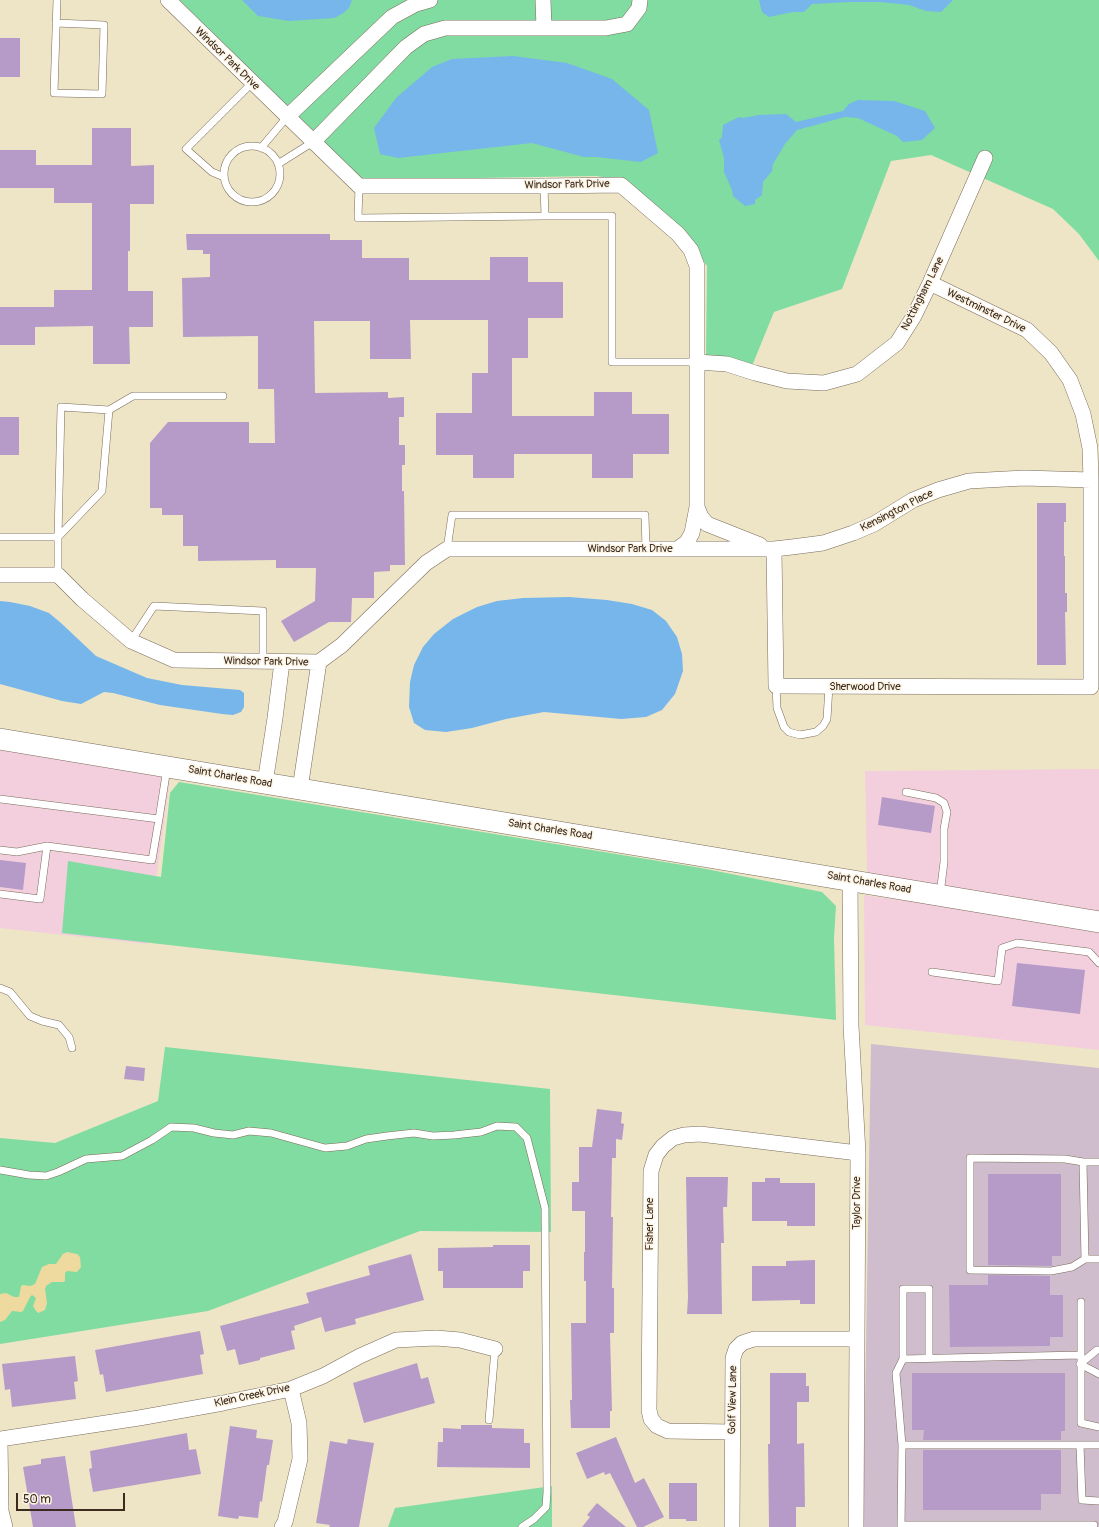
<!DOCTYPE html>
<html>
<head>
<meta charset="utf-8">
<style>
	body { margin:0 }
	#map { position:relative; width:1099px; height:1527px; overflow:hidden; background:#eee5c7; font-family:Pangolin,sans-serif }
	canvas { display:block }
	.scale { position:absolute; left:16px; top:1493px; width:109px; height:18px; box-sizing:border-box; border:2px solid #3b2a1e; border-top:0; padding-left:5px; font-size:12px; line-height:14px; white-space:nowrap; color:#3b2a1e; -webkit-text-stroke:3px #fcf5e5; paint-order:stroke }
</style>
</head>
<body>
<div id="map">
<canvas width="1099" height="1527"></canvas>
<div class="scale">50 m</div>
</div>
<script>
const ctx = document.querySelector('canvas').getContext('2d');
ctx.lineJoin = 'round';
function fillPath(path, color) {
  ctx.fillStyle = color;
  ctx.fill(path, 'evenodd');
}
function toPath(rows) {
  const path = new Path2D();
  for (const r of rows) {
    if (r.length === 3) {
      path.moveTo(r[0] + r[2], r[1]);
      path.arc(r[0], r[1], r[2], 0, 2 * Math.PI);
      continue;
    }
    path.moveTo(r[0], r[1]);
    for (let i = 2; i < r.length; i += 2) path.lineTo(r[i], r[i + 1]);
  }
  return path;
}
function trace(path, color, width, dash) {
  ctx.strokeStyle = color;
  ctx.lineWidth = width;
  ctx.lineCap = dash ? 'butt' : 'round';
  ctx.setLineDash(dash || []);
  ctx.stroke(path);
}
function label(font, color, halo, rows, align = 'center') {
  ctx.font = font + ' Pangolin,sans-serif';
  ctx.lineWidth = 3;
  ctx.setLineDash([]);
  ctx.textBaseline = 'middle';
  ctx.strokeStyle = halo;
  ctx.fillStyle = color;
  for (const [text, x, y, turn = 0] of rows) {
    ctx.save();
    ctx.translate(x, y);
    ctx.rotate((+turn || 0) * Math.PI / 180);
    ctx.textAlign = isNaN(turn) ? turn : align;
    if (halo) ctx.strokeText(text, 0, 0);
    ctx.fillText(text, 0, 0);
    ctx.restore();
  }
}
const built = toPath([
	[0,746,171,773,147,944,0,928],
	[1099,769,1099,915,867,874,865,771],
	[864,895,1099,927,1099,1050,865,1025]
]);
const industrial = toPath([
	[871,1044,1099,1068,1099,1527,863,1527]
]);
const green = toPath([
	[179,0,1099,0,1099,261,1079,234,1053,209,931,155,891,161,842,289,774,312,752,366,706,356,707,266,684,232,628,181,596,176,362,180],
	[179,782,701,868,822,892,836,906,834,938,836,1020,62,933,68,861,161,877,170,793],
	[165,1047,550,1089,551,1232,420,1231,208,1311,0,1344,0,1138,55,1143,158,1101],
	[552,1486,552,1527,388,1527,395,1508]
]);
const sand = toPath([
	[67,1252,77,1254,80,1257,81,1267,77,1272,67,1271,65,1273,65,1281,63,1282,52,1282,46,1286,45,1289,47,1303,45,1310,38,1313,36,1311,33,1306,36,1298,32,1295,30,1297,23,1311,21,1312,12,1311,5,1320,0,1322,0,1294,6,1293,14,1297,19,1297,21,1286,23,1285,30,1286,35,1284,42,1267,49,1264,56,1264,63,1254]
]);
const water = toPath([
	[242,0,352,0,349,8,342,14,334,18,289,21,258,16],
	[759,0,953,0,941,12,926,11,909,5,880,2,849,2,812,4,804,12,793,12,769,17,762,12],
	[513,56,567,63,612,79,649,110,658,153,641,162,596,157,584,157,532,143,398,158,380,154,374,128,396,98,432,67,452,59],
	[858,100,894,101,925,111,935,128,922,140,903,142,897,136,858,118,845,117,797,130,785,144,773,164,772,171,763,182,762,195,755,200,755,204,745,206,733,196,732,190,724,172,724,158,719,140,722,137,723,125,739,117,743,118,759,115,786,114,796,122,843,111,849,104],
	[569,597,607,600,632,604,652,610,666,621,677,637,682,654,683,671,675,694,662,710,646,717,621,719,544,712,506,719,472,728,446,732,425,730,414,723,409,707,410,682,414,665,423,647,434,634,453,619,477,607,497,601,523,598],
	[0,601,10,602,30,606,49,613,61,623,96,656,147,678,182,685,240,690,244,693,244,707,241,712,233,715,222,714,160,705,113,693,104,692,81,704,62,701,0,684]
]);
const building = toPath([
	[0,38,20,38,20,77,0,77],
	[92,128,131,128,131,166,154,165,154,204,130,204,130,251,128,251,128,291,153,291,153,327,129,327,130,364,93,364,93,326,35,327,35,345,0,345,0,307,54,307,54,290,92,290,92,203,54,203,54,188,0,188,0,150,36,150,36,165,92,165],
	[186,234,330,234,330,240,362,240,362,258,409,258,409,280,490,280,490,257,528,257,528,282,563,282,563,318,528,318,528,358,512,358,512,416,594,416,594,392,632,392,632,414,669,414,669,454,633,454,633,478,592,478,592,454,514,454,514,478,473,478,473,455,436,455,436,413,472,413,472,373,488,373,488,320,410,320,411,359,370,359,370,321,314,321,315,393,388,392,388,398,404,397,404,417,399,417,399,445,405,445,405,465,402,465,402,491,404,491,405,565,390,565,390,571,374,572,374,598,352,598,351,622,329,622,294,642,281,621,315,601,316,568,276,568,276,560,198,561,198,546,183,546,183,515,162,515,162,508,150,508,150,443,168,422,249,422,249,443,275,443,274,389,258,389,258,336,183,337,182,278,210,277,210,254,203,254,203,250,187,250],
	[0,417,19,417,19,455,0,455],
	[1037,503,1066,503,1066,522,1064,522,1064,556,1065,556,1065,593,1067,593,1067,612,1065,612,1066,665,1037,665],
	[882,797,935,806,931,833,878,825],
	[0,860,26,863,23,890,0,887],
	[1017,963,1085,970,1080,1014,1012,1006],
	[126,1066,145,1068,144,1081,124,1079],
	[597,1109,622,1112,621,1123,624,1124,622,1140,616,1139,616,1158,612,1158,611,1217,613,1217,612,1288,614,1288,614,1333,610,1333,612,1411,610,1411,610,1428,571,1428,570,1400,572,1400,571,1323,586,1323,586,1281,584,1281,584,1252,585,1252,585,1211,572,1211,572,1182,579,1182,579,1147,592,1147],
	[988,1174,1061,1174,1061,1256,1052,1256,1052,1266,988,1265],
	[686,1177,728,1177,727,1207,723,1207,724,1243,721,1243,722,1314,687,1314,688,1298],
	[765,1178,780,1178,780,1183,815,1183,815,1226,787,1226,787,1221,752,1221,752,1182,765,1182],
	[493,1245,530,1245,530,1271,523,1271,523,1288,443,1288,443,1271,438,1271,438,1248,493,1247],
	[411,1254,424,1300,355,1319,356,1324,325,1332,321,1317,294,1326,295,1330,291,1331,295,1349,260,1358,260,1360,239,1365,235,1349,227,1351,220,1326,309,1303,306,1293,370,1275,368,1266],
	[815,1260,815,1304,800,1304,800,1300,752,1301,752,1266,786,1266,786,1261],
	[988,1275,1050,1276,1050,1295,1063,1295,1063,1337,1050,1337,1050,1346,950,1347,949,1285,988,1285],
	[200,1331,204,1354,200,1355,203,1374,106,1392,103,1374,100,1375,95,1350],
	[75,1356,78,1381,74,1382,76,1399,12,1407,10,1389,5,1390,2,1364],
	[417,1363,421,1379,428,1377,435,1403,364,1423,353,1383],
	[770,1373,806,1373,806,1386,809,1386,809,1402,797,1402,797,1444,804,1443,805,1507,796,1507,796,1527,769,1527,768,1444,770,1444],
	[912,1373,1065,1373,1065,1431,1061,1431,1061,1440,923,1440,924,1430,912,1430],
	[461,1425,492,1425,492,1428,524,1429,524,1443,530,1443,530,1468,437,1467,438,1442,443,1442,443,1428,461,1429],
	[230,1426,257,1430,256,1438,273,1440,269,1465,267,1465,262,1502,260,1501,258,1518,239,1516,238,1519,218,1516],
	[187,1433,189,1450,196,1449,201,1474,93,1492,89,1469,92,1468,90,1451],
	[616,1437,635,1483,644,1478,664,1517,643,1527,637,1527,610,1473,605,1475,604,1472,587,1479,576,1453],
	[348,1439,374,1443,359,1527,329,1527,330,1525,316,1523,330,1441,347,1444],
	[923,1450,1061,1450,1061,1494,1041,1494,1041,1510,923,1510],
	[65,1456,76,1527,33,1527,23,1467,41,1464,41,1459],
	[669,1483,697,1483,697,1521,686,1521,686,1519,669,1519],
	[597,1503,626,1527,582,1527,590,1517,587,1515]
]);
const lane = toPath([
	[56,23,104,25,102,94,54,93,57,0],
	[252,174,28],
	[261,148,287,117],
	[278,164,313,142],
	[224,177,212,172,186,149,252,83],
	[359,186,358,218,545,216],
	[544,186,545,216,612,216,612,362,697,362],
	[0,537,58,537,58,575],
	[58,537,61,407,109,410,133,396,223,396],
	[58,537,102,491,109,410],
	[447,549,452,515,645,515,646,549],
	[131,641,154,606,263,611,263,662],
	[776,686,777,708,784,727,789,732,800,735,816,732,823,726,827,719,829,686],
	[906,792,936,798,944,803,947,812,944,829,944,862,940,894],
	[0,799,159,819,167,768],
	[0,850,17,852,47,846],
	[0,894,40,899,47,846,152,860,159,819],
	[932,972,998,981,1002,948,1017,943,1089,952,1099,963],
	[0,988,10,992,30,1016,42,1021,59,1025,69,1037,72,1048],
	[1083,1162,1065,1159,970,1158,970,1270,1051,1271,1072,1267,1085,1259],
	[1099,1162,1083,1162,1085,1259,1099,1259],
	[0,1170,29,1175,46,1176,58,1172,86,1159,122,1156,152,1140,171,1127,194,1128,214,1133,233,1135,249,1131,271,1133,325,1148,347,1146,366,1139,387,1136,414,1133,433,1136,454,1135,481,1132,497,1126,516,1127,527,1138,545,1208,547,1492,546,1507,534,1519,522,1527],
	[1081,1302,1081,1423,1099,1427],
	[1099,1350,1097,1350,1080,1364,1099,1374],
	[903,1359,1080,1355],
	[489,1420,495,1349],
	[902,1445,896,1373,903,1359,903,1289,929,1289,929,1358],
	[1099,1445,1080,1445,1082,1500,1099,1501],
	[901,1525,1094,1525],
	[901,1527,902,1445,1080,1445]
]);
const street = toPath([
	[168,0,359,186,544,186,621,185,678,234,691,250,697,266,697,507,692,533,687,542,679,548],
	[543,0,544,28],
	[287,117,392,17,416,4,430,0],
	[313,142,406,47,424,34,445,28,606,28,627,24,639,8,640,0],
	[697,362,727,364,755,373,787,381,824,383,857,374,897,343,914,316,930,283,985,158],
	[697,507,701,517,707,524,760,545],
	[774,549,776,686,1091,687,1091,480,1090,448,1083,414,1070,380,1051,353,1027,330,930,283],
	[0,575,58,575,82,599,131,641,174,660,319,662,342,645,426,563,447,549,774,549,792,547,823,543,853,533,874,524,913,500,938,490,969,481,1024,478,1091,480],
	[265,783,275,718,282,662],
	[300,789,319,662],
	[850,880,851,1026,858,1153,856,1527],
	[732,1432,668,1431,657,1426,651,1419,649,1410,651,1171,656,1155,663,1146,673,1138,684,1135,700,1134,858,1153],
	[0,1439,139,1418,223,1403,291,1389,323,1376,360,1356,396,1340,436,1338,460,1340,495,1349],
	[0,1439,1,1511,5,1527],
	[282,1527,285,1522,300,1459,299,1423,291,1389],
	[732,1527,733,1358,736,1349,742,1343,754,1339,856,1339]
]);
const secondary = toPath([
	[0,739,1099,922]
]);
const streetNames = [
	["Windsor Park Drive",227,59,44],
	["Windsor Park Drive",567,185,-1],
	["Nottingham Lane",923,294,-63],
	["Westminster Drive",986,311,26],
	["Kensington Place",897,511,-27],
	["Windsor Park Drive",630,549],
	["Windsor Park Drive",266,662,1],
	["Sherwood Drive",865,687],
	["Saint Charles Road",230,777,10],
	["Saint Charles Road",550,830,9],
	["Saint Charles Road",869,883,10],
	["Taylor Drive",857,1203,-90],
	["Fisher Lane",650,1224,-90],
	["Klein Creek Drive",252,1396,-12],
	["Golf View Lane",733,1400,-89]
];
fillPath(built, '#f3cfde');
fillPath(industrial, '#cfbdce');
fillPath(green, '#81dca2');
fillPath(sand, '#eeda9e');
fillPath(water, '#76b6ea');
fillPath(building, '#b69bc8');
trace(lane, '#7a6b59', 8);
trace(street, '#7a6b59', 16);
trace(secondary, '#7a6b59', 22);
trace(lane, '#fff', 7);
trace(street, '#fff', 15);
trace(secondary, '#fff', 21);
label('11px', '#3b2a1e', '#fcf5e5', streetNames);
</script>
</body>
</html>
